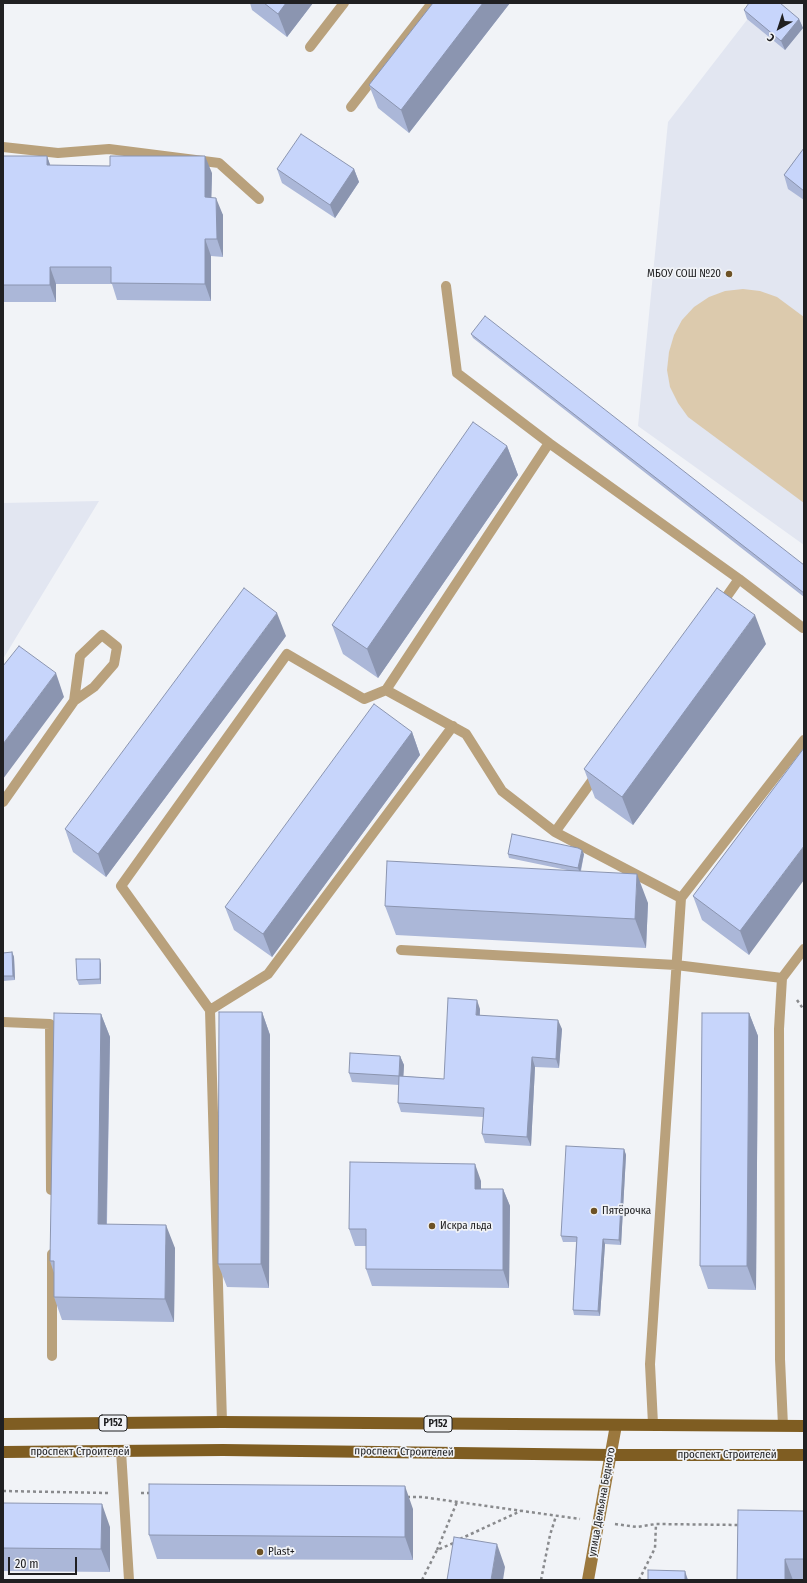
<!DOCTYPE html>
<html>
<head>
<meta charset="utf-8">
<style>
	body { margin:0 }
	#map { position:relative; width:807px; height:1583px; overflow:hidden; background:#f1f3f7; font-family:"Fira Sans Condensed",sans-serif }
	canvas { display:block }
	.frame { position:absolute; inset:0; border:4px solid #202022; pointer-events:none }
	.north { position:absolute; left:759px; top:8px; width:40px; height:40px; -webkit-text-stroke:3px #f1f3f7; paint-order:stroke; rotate:219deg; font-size:11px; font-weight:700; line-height:16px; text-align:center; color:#202022 }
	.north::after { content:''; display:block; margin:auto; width:14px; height:18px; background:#202022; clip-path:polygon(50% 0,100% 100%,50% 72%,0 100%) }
	.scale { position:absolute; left:8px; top:1557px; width:69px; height:18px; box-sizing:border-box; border:2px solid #202022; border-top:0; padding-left:5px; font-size:12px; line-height:14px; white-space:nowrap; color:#202022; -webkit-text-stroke:3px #f1f3f7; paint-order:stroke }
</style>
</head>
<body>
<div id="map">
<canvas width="807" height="1583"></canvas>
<div class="frame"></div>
<div class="north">С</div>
<div class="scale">20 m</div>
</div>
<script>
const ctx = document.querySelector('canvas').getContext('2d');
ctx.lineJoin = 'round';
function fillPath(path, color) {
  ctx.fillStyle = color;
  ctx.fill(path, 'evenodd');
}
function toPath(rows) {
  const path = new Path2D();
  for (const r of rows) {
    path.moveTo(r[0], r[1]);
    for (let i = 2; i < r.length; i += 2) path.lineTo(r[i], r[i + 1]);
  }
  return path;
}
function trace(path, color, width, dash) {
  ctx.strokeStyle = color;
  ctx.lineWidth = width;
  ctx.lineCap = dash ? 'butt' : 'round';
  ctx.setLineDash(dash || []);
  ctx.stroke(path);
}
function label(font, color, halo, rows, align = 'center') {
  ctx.font = font + ' "Fira Sans Condensed",sans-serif';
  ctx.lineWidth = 3.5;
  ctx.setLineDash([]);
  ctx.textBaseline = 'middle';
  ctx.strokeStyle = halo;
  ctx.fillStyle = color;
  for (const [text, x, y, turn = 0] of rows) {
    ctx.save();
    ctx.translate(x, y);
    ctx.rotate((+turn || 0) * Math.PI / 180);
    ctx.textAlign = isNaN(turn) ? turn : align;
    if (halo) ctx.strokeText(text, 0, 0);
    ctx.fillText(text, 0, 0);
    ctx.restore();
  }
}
const built = toPath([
	[760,3,804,3,804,545,638,426,668,122],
	[99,501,3,659,3,503]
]);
const green = toPath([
	[743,289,760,291,777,297,804,317,804,503,688,417,678,403,670,387,667,370,669,352,674,335,682,320,694,307,709,297,725,291]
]);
const path = toPath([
	[797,1000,804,1010],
	[3,1491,108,1493],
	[141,1493,152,1493],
	[407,1497,422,1497,580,1519],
	[615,1524,637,1527,656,1524,742,1525],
	[460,1539,521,1511],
	[437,1550,457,1502],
	[422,1580,437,1550,456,1542],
	[541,1580,550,1535,556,1516],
	[639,1580,655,1548,656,1524]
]);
const lane = toPath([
	[310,47,344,3],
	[351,107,432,3],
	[3,147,58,153,109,149,219,163,259,199],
	[446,286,457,373,549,443,739,579,803,628],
	[549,443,386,690,466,734,502,791,555,832,597,774],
	[720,606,739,579],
	[386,690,364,699,287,654,121,886,210,1010,268,974,453,726],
	[3,802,74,701,94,687,114,664,117,647,102,635,80,656,74,701],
	[555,832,681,898],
	[401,950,676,965,782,978,804,949],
	[782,978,779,1029,780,1359,783,1426],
	[210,1010,222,1422],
	[3,1022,50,1024,51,1190],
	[52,1254,52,1356],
	[653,1424,650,1364,681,898,804,740],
	[121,1451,129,1580]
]);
const secondary = toPath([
	[588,1580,616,1425]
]);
const primary = toPath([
	[3,1424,222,1422,804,1426],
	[3,1452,223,1450,611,1455,804,1455]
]);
const wall = toPath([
	[250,3,313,3,287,37,252,10],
	[433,3,510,3,409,133,378,108,369,85],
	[744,10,799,19,803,28,785,50,747,19],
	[804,148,804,200,788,189,784,175],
	[3,156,47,156,50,165,212,173,211,198,223,215,223,257,211,256,211,301,117,300,112,284,56,284,56,302,3,302],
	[277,169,354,169,359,182,335,218,282,183],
	[471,334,804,565,804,597,473,338],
	[507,446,518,475,378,678,343,654,332,625],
	[286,636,106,877,73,852,65,829],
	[766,644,633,825,595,798,584,769],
	[412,732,420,755,272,957,234,930,225,907],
	[804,748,749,955,702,920,693,896],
	[508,854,584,854,581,871,648,903,646,948,396,935,385,906,567,870,509,858],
	[12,952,14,957,15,980,3,981,3,953],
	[101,964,101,984,79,985,77,980],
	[480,1009,480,1015,562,1029,559,1068,535,1067,531,1146,485,1143,482,1134,483,1117,401,1112,398,1103,399,1085,352,1082,349,1073,400,1056,404,1065,403,1076,444,1079],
	[262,1012,270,1035,269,1288,227,1287,218,1264],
	[749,1013,758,1036,756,1290,708,1289,700,1266],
	[101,1014,110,1037,107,1224,175,1248,174,1322,62,1320,54,1297,54,1273,50,1261],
	[624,1149,626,1155,621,1245,605,1244,600,1316,574,1315,573,1310,576,1242,563,1242,561,1236],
	[481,1181,481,1189,503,1189,510,1206,509,1288,372,1286,366,1269,366,1246,355,1246,349,1229],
	[3,1503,110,1527,110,1572,3,1571],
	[413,1509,413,1560,157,1559,149,1535],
	[804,1511,804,1580,737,1580]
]);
const shadedWall = toPath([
	[286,3,313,3,287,37,278,14],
	[483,3,510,3,409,133,401,110],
	[799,19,803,28,785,50,781,41],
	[47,156,53,173,47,165],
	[205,156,212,173,211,215,205,197],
	[354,169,359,182,335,218,330,205],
	[216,198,223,215,223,257,217,239],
	[205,239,211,256,211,301,205,284],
	[50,267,56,284,56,302,50,285],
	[507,446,518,475,378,678,367,649],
	[277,613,286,636,106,877,98,854],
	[755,615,766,644,633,825,622,797],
	[56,673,64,697,3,779,3,744],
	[412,732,420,755,272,957,263,934],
	[804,846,804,880,749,955,740,931],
	[582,850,584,854,580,873,578,868],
	[637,874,648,903,646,948,635,919],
	[12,952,14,957,15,980,13,976],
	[100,959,101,964,101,984,100,979],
	[477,1000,480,1009,479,1024,476,1015],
	[262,1012,270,1035,269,1288,261,1264],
	[749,1013,758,1036,756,1290,747,1266],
	[101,1014,110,1037,106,1247,98,1224],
	[558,1020,562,1029,559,1068,556,1059],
	[400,1056,404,1065,403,1085,399,1076],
	[532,1057,535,1067,531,1146,527,1137],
	[624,1149,626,1155,621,1245,619,1240],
	[475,1164,481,1181,481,1206,475,1189],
	[503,1189,510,1206,509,1288,503,1270],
	[166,1225,175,1248,174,1322,165,1299],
	[603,1239,605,1244,600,1316,598,1311],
	[405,1486,413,1509,413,1560,405,1537],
	[102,1504,110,1527,110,1572,101,1549],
	[497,1544,505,1567,503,1580,491,1580],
	[785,1559,793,1580,785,1580],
	[685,1571,688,1580,685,1580]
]);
const building = toPath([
	[264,3,286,3,278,14,264,3],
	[433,3,483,3,401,110,369,85,433,3],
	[749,3,780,3,799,19,781,41,744,10,749,3],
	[301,134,354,169,330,205,277,169,301,134],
	[804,148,804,191,784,175,804,148],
	[3,156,47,156,47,165,110,166,110,156,205,156,205,197,216,198,217,239,205,239,205,284,111,283,111,267,50,267,50,285,3,285,3,156],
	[485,316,804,565,804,593,471,334,485,316],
	[473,422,507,446,367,649,332,625,473,422],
	[244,588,277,613,98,854,65,829,244,588],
	[717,588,755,615,622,797,584,769,717,588],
	[19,646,56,673,3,744,3,666,19,646],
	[374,704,412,732,263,934,225,907,374,704],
	[804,748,804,846,740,931,693,896,804,748],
	[512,834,578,848,582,850,578,868,508,854,512,834],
	[387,861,637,874,635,919,385,906,387,861],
	[12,952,13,976,3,976,3,953,12,952],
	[76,959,100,959,100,979,77,980,76,959],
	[448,998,477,1000,476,1015,558,1020,556,1059,532,1057,527,1137,482,1134,484,1108,398,1103,399,1076,444,1079,448,998],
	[219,1012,262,1012,261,1264,218,1264,219,1012],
	[54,1013,101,1014,98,1224,166,1225,165,1299,54,1297,54,1261,50,1261,54,1013],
	[702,1013,749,1013,747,1266,700,1266,702,1013],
	[350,1053,400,1056,399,1076,349,1073,350,1053],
	[566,1146,624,1149,619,1240,603,1239,598,1311,573,1310,577,1237,561,1236,566,1146],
	[350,1162,475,1164,475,1189,503,1189,503,1270,366,1269,366,1229,349,1229,350,1162],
	[149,1484,405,1486,405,1537,149,1535,149,1484],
	[3,1503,102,1504,101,1549,3,1548,3,1503],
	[738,1510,804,1511,804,1559,785,1559,785,1580,737,1580,738,1510],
	[454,1537,497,1544,491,1580,447,1580,454,1537],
	[648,1570,685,1571,685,1580,648,1580,648,1570]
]);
const markers = [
	[729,274,4,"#6d5225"],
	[594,1211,4,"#6d5225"],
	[432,1226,4,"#6d5225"],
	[260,1552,4,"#6d5225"]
];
const shields = [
	[113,1423,28],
	[438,1424,28]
];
const shieldNames = [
	["Р152",113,1423],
	["Р152",438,1424]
];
const poiNames = [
	["МБОУ СОШ №20",721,274,"right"],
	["Пятёрочка",602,1211],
	["Искра льда",440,1226],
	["Plast+",268,1552]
];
const streetNames = [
	["проспект Строителей",80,1452],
	["проспект Строителей",404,1452,1],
	["проспект Строителей",727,1455],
	["улица Демьяна Бедного",602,1502,-80]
];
fillPath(built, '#e2e6f1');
fillPath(green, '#dccaad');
trace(path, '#898a8d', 2.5, [3, 3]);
trace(lane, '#b9a17c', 10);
trace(secondary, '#9b783e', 12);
trace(primary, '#7f5d22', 12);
fillPath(wall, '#abb7d8');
fillPath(shadedWall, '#8b95b0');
fillPath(building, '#c7d5fb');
trace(building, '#8b95b0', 1);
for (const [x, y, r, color] of markers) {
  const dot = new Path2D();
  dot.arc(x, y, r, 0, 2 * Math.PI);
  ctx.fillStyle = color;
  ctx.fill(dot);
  trace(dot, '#f1f3f7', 1.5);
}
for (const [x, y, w] of shields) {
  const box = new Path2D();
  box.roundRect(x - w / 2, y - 8, w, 16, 3);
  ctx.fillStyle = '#f1f3f7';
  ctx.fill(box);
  trace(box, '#202022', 1);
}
label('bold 10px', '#202022', null, shieldNames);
label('11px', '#202022', '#f1f3f7', poiNames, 'left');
label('11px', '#202022', '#f1f3f7', streetNames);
</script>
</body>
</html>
